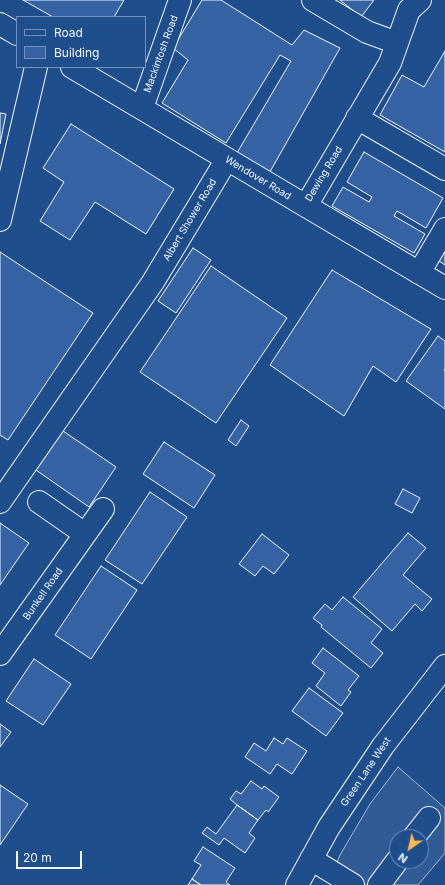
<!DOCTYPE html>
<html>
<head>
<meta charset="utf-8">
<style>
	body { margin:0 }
	#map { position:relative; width:445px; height:885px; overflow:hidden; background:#1f4e8c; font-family:Inter,sans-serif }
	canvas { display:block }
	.legend { position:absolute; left:16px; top:16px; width:130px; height:52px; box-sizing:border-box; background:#1f4e8c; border:1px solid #7391ba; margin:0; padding:5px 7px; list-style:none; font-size:12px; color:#f2f6ff }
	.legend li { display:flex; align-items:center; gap:8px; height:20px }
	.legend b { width:20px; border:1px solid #7391ba }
	.north { position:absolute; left:389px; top:829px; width:40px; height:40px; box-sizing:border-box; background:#1f4e8c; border:1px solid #7391ba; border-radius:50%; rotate:214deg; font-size:11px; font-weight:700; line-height:16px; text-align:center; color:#f2f6ff }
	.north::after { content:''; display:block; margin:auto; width:14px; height:18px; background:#ffb74d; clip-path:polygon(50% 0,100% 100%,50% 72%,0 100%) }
	.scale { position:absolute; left:16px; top:851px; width:66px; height:18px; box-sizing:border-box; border:2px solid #f2f6ff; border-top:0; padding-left:5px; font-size:12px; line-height:14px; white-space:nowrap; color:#f2f6ff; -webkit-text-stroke:3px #1f4e8c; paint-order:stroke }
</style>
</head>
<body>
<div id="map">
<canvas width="445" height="885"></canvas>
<ul class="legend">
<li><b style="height:5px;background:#1f4e8c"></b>Road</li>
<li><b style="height:11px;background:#3563a3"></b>Building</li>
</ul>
<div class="north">N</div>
<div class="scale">20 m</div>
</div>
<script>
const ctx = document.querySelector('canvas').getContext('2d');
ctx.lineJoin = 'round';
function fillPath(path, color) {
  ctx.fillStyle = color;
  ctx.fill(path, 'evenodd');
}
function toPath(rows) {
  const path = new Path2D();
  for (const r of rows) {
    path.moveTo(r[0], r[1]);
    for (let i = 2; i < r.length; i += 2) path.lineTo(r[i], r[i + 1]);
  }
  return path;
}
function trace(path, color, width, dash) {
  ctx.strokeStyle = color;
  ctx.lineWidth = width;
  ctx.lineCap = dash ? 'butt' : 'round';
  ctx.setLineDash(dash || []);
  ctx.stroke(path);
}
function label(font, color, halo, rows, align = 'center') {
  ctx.font = font + ' Inter,sans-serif';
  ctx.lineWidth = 3;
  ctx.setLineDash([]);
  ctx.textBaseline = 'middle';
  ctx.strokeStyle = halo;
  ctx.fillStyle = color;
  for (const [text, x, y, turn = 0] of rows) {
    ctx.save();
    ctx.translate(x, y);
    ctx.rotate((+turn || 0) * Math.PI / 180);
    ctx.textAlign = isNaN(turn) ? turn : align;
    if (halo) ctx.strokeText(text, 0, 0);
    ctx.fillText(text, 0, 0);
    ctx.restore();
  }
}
const built = toPath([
	[398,767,445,808,445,853,418,885,334,885,333,872,340,855,370,804,398,767],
	[397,837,421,837,421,861,397,861,397,837]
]);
const building = toPath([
	[23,0,124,0,114,17,53,17,23,0],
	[202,0,221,0,292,45,304,30,340,48,267,177,234,158,291,61,280,55,226,143,162,103,188,60,173,48,202,0],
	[340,0,374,0,361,17,340,0],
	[445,51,445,152,380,115,402,75,424,87,445,51],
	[0,113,6,114,0,144,0,113],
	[71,124,174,189,146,234,95,202,70,240,40,221,64,182,43,168,71,124],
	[364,152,443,198,426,228,397,211,394,216,425,234,414,253,332,206,343,187,369,202,372,197,347,182,364,152],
	[193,248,211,260,176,313,158,301,193,248],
	[445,251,445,265,439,261,445,251],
	[0,252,93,313,8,440,0,435,0,252],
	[211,266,287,318,216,423,140,372,211,266],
	[332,270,431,329,396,382,373,366,344,416,270,365,332,270],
	[438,336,445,341,445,369,444,370,445,371,445,409,406,381,438,336],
	[241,420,249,426,236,446,228,440,241,420],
	[63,431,116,467,89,507,36,470,63,431],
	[164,442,215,475,194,508,143,474,164,442],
	[403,489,420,498,412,513,395,504,403,489],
	[150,492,187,517,142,584,105,560,150,492],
	[0,523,29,543,0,585,0,523],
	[408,533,426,548,403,575,432,599,422,611,415,604,392,631,353,597,408,533],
	[262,534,289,555,274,574,263,566,255,576,239,564,262,534],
	[101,566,137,590,91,659,55,635,101,566],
	[343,597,382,629,371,643,383,653,371,668,321,627,322,625,313,618,325,604,332,610,343,597],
	[323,648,359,676,348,690,351,692,341,706,316,686,325,673,312,663,323,648],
	[34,659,71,684,43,725,6,701,34,659],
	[309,688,343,713,326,736,292,711,309,688],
	[0,724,11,732,0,747,0,724],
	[274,738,283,744,287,738,307,751,292,774,277,764,270,774,245,757,254,743,266,751,274,738],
	[251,781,262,789,264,786,279,797,268,812,266,810,258,820,237,805,230,799,236,791,241,794,251,781],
	[0,785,28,804,0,845,0,785],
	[237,805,258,820,249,833,255,838,245,853,224,838,219,845,202,833,207,827,216,834,237,805],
	[203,847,235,868,226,882,230,885,201,885,192,879,201,865,194,861,203,847],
	[192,879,201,885,188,885,192,879]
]);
const minor = toPath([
	[313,0,367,32,397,43],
	[0,24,17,34],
	[72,67,306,206,445,288],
	[142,108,180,0],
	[357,118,445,169],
	[306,206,390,63,409,10,420,0],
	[0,220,36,67],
	[419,273,445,229],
	[0,502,153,282,227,159],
	[39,502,85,534],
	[0,654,103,509],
	[414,837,429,818],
	[311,859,353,885],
	[297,885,329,827,383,746,445,666],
	[379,885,397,861]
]);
const streetNames = [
	["Mackintosh Road",161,54,-70],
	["Dewing Road",324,174,-59],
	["Wendover Road",258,178,31],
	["Albert Shower Road",190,220,-59],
	["Bunkell Road",43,594,-55],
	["Green Lane West",366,772,-56]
];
fillPath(built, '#305b95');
trace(built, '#a8bbd7', 1);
fillPath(building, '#3563a3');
trace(building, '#f2f6ff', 1);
trace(minor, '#f2f6ff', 24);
trace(minor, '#1f4e8c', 22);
label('10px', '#f2f6ff', '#1f4e8c', streetNames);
</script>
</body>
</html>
